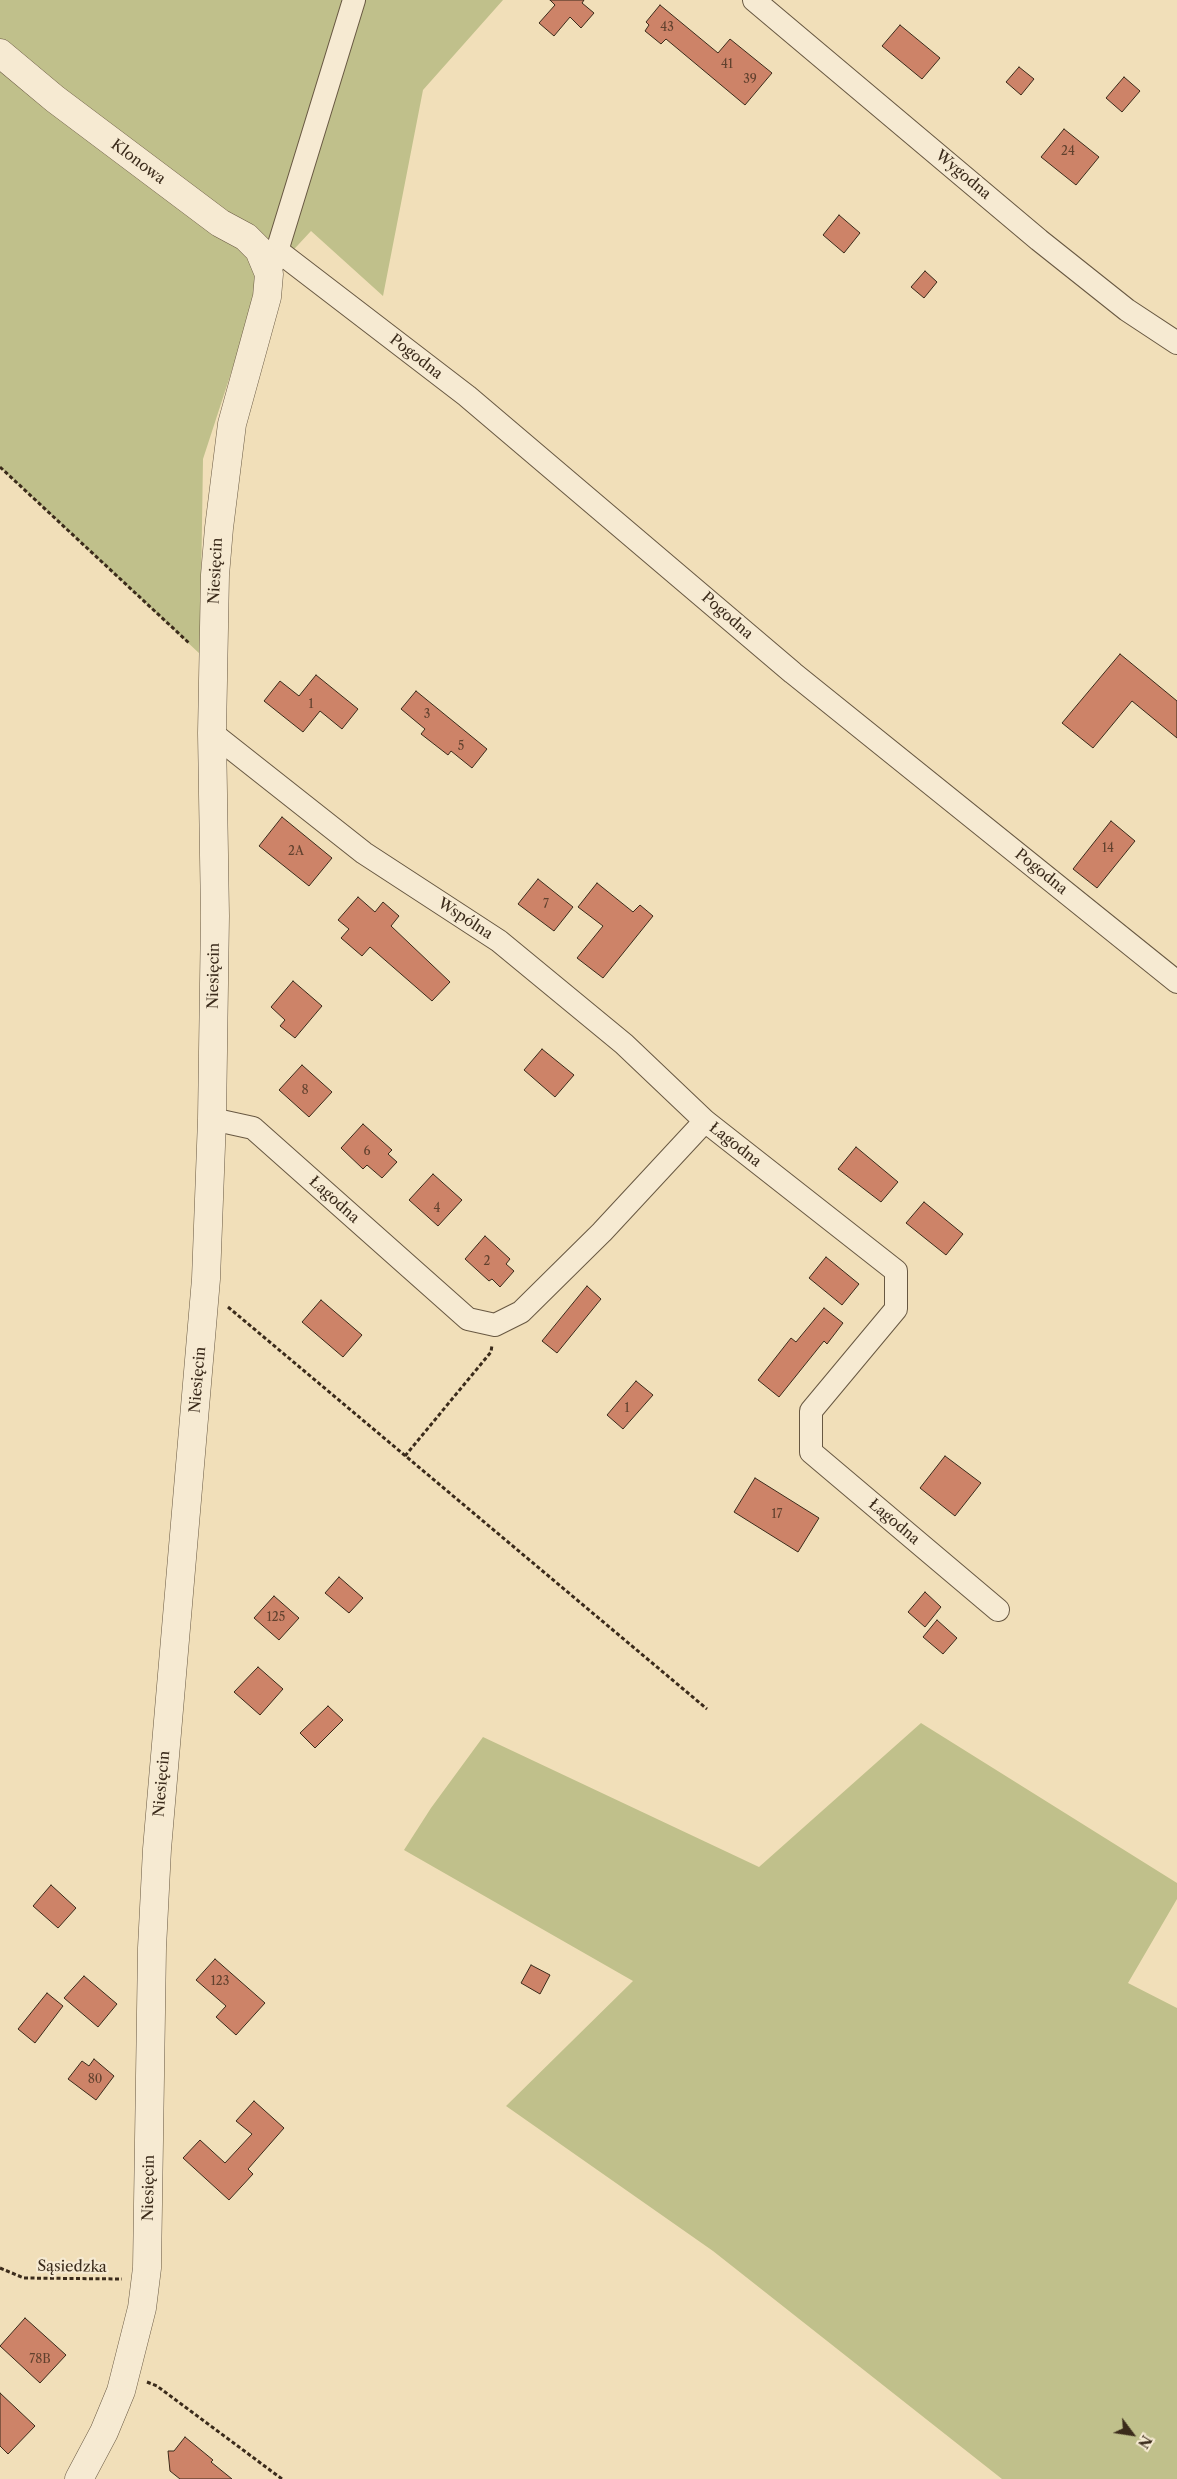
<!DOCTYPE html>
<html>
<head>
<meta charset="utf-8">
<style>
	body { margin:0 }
	#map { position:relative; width:1177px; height:2479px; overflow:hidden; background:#f1dfb9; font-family:"Libre Caslon Text",serif }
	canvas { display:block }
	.north { position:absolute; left:1107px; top:2409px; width:50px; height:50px; -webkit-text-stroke:4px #f6ead2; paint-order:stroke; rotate:121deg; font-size:14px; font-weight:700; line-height:20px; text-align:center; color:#3b2b1b }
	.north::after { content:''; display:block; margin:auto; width:18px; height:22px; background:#3b2b1b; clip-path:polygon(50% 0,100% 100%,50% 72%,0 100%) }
</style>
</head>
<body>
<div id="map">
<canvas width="1177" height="2479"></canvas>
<div class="north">N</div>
</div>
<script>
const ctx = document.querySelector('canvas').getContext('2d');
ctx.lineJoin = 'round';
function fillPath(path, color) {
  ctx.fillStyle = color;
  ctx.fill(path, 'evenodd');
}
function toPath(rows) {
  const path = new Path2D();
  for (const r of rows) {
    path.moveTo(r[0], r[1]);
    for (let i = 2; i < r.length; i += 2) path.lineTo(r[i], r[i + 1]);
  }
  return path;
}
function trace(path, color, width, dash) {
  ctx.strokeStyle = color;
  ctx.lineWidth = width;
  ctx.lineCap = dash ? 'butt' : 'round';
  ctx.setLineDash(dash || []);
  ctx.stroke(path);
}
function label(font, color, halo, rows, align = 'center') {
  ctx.font = font + ' "Libre Caslon Text",serif';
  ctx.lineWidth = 4.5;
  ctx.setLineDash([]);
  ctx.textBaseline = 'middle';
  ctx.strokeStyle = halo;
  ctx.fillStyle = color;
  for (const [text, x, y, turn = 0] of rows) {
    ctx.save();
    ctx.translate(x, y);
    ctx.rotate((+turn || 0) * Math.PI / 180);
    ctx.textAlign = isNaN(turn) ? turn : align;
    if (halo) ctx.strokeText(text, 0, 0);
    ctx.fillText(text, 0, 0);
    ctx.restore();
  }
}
const green = toPath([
	[0,0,503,0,423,90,383,296,311,231,259,287,203,459,200,654,0,467],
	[921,1723,1177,1883,1177,1899,1128,1983,1177,2008,1177,2479,1002,2479,713,2251,506,2106,633,1981,404,1850,431,1808,483,1737,759,1867]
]);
const building = toPath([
	[550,0,584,0,582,3,594,13,581,28,570,17,554,36,539,23,555,5,550,0],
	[660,5,718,53,730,39,772,73,745,105,666,39,661,44,645,31,649,25,646,22,660,5],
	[900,25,940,58,922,79,882,46,900,25],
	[1019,67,1034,79,1021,95,1006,82,1019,67],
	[1124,77,1140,91,1122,112,1106,98,1124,77],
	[1064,129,1099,157,1076,185,1041,157,1064,129],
	[839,215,860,233,844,253,823,235,839,215],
	[925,271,937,282,924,298,911,287,925,271],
	[1120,654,1177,701,1177,738,1132,701,1093,748,1062,723,1120,654],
	[316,675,358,709,342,729,320,711,303,732,264,701,280,681,299,696,316,675],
	[416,691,487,749,472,768,451,751,448,755,421,734,425,729,401,709,416,691],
	[282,817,332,858,309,886,259,846,282,817],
	[1111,821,1135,841,1097,888,1073,869,1111,821],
	[538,879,573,907,554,931,518,904,538,879],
	[597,883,633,912,640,905,653,916,603,978,577,958,603,926,578,907,597,883],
	[358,897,375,912,383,902,399,916,391,926,450,982,432,1001,370,947,362,956,341,938,349,929,338,920,358,897],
	[293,981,322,1006,295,1038,280,1026,285,1020,271,1007,293,981],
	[542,1049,574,1075,555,1097,524,1070,542,1049],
	[302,1065,332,1092,309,1117,279,1090,302,1065],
	[363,1124,392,1150,388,1154,397,1162,382,1178,367,1165,363,1169,341,1148,363,1124],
	[856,1147,898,1182,881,1202,838,1169,856,1147],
	[433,1174,462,1200,438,1226,409,1200,433,1174],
	[924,1202,963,1234,946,1255,906,1223,924,1202],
	[485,1236,510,1259,506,1264,514,1271,500,1287,492,1279,489,1281,465,1259,485,1236],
	[826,1257,859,1284,842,1305,809,1278,826,1257],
	[587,1286,601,1299,557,1353,542,1341,587,1286],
	[321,1300,362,1335,343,1357,302,1322,321,1300],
	[824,1308,843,1323,827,1344,824,1341,779,1397,758,1380,791,1338,796,1342,824,1308],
	[636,1381,653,1395,623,1429,607,1415,636,1381],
	[945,1456,981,1483,955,1516,920,1488,945,1456],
	[755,1478,819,1518,798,1552,734,1512,755,1478],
	[339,1577,363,1598,349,1613,325,1593,339,1577],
	[925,1592,941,1607,925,1627,908,1612,925,1592],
	[274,1596,299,1618,279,1640,254,1618,274,1596],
	[937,1620,957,1638,943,1654,923,1637,937,1620],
	[258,1667,283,1689,260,1715,234,1692,258,1667],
	[328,1706,343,1720,315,1748,300,1733,328,1706],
	[51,1885,76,1908,58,1928,33,1906,51,1885],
	[215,1959,265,2003,236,2035,216,2017,226,2006,196,1980,215,1959],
	[531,1965,550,1975,540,1994,521,1983,531,1965],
	[84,1976,117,2004,98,2027,64,1998,84,1976],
	[47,1993,63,2006,35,2043,18,2029,47,1993],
	[94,2059,114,2076,96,2100,68,2079,82,2061,89,2066,94,2059],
	[254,2101,284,2128,248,2169,253,2174,229,2200,183,2158,200,2140,225,2163,252,2134,236,2121,254,2101],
	[25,2318,66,2355,40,2383,0,2346,25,2318],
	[0,2393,35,2426,8,2454,0,2446,0,2393],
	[185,2437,213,2460,211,2462,232,2479,180,2479,170,2471,168,2451,174,2451,185,2437]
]);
const path = toPath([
	[0,467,189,643],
	[228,1307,707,1709],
	[405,1456,491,1352,492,1345],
	[0,2268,24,2278,122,2279],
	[147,2382,157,2386,282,2479]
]);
const minor = toPath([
	[754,0,1039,240,1127,310,1177,343],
	[278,251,467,396,793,673,1177,982],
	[273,264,354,0],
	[212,733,364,853,499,941,624,1044,705,1121,896,1271,896,1309,811,1411,811,1452,998,1610],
	[212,1119,253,1128,468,1319,495,1325,521,1312,602,1232,705,1121]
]);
const tertiary = toPath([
	[0,53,55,99,220,223,246,237,259,250,269,274,267,297,232,424,219,528,215,575,212,733,215,916,212,1119,206,1279,157,1849,152,1948,147,2268,142,2308,121,2391,104,2432,79,2479]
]);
const numberNames = [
	["43",667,28],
	["41",727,65],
	["39",750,80],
	["24",1068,152],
	["1",311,705],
	["3",427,715],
	["5",461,747],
	["14",1108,849],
	["2A",296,852],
	["7",546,905],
	["8",305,1091],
	["6",367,1152],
	["4",437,1209],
	["2",487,1262],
	["1",627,1409],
	["17",777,1515],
	["125",276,1618],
	["123",220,1982],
	["80",95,2080],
	["78B",40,2360]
];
const streetNames = [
	["Klonowa",138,162,37],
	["Wygodna",963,175,40],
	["Pogodna",416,357,38],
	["Niesięcin",216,571,-87],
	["Pogodna",727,616,41],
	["Pogodna",1041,872,39],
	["Wspólna",465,919,33],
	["Niesięcin",214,976,-89],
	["Łagodna",735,1145,38],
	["Łagodna",334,1200,42],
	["Niesięcin",198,1380,-85],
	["Łagodna",894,1522,40],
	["Niesięcin",162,1784,-85],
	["Niesięcin",149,2188,-89],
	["Sąsiedzka",72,2267,1]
];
fillPath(green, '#c0c08b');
fillPath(building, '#cd8368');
trace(building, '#3b2b1b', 1);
trace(minor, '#685842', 24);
trace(tertiary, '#685842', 29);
trace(path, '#3b2b1b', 3, [4, 2.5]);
trace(minor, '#f6ead2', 22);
trace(tertiary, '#f6ead2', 28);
label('12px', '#60412e', null, numberNames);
label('15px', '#3b2b1b', '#f6ead2', streetNames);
</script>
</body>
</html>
